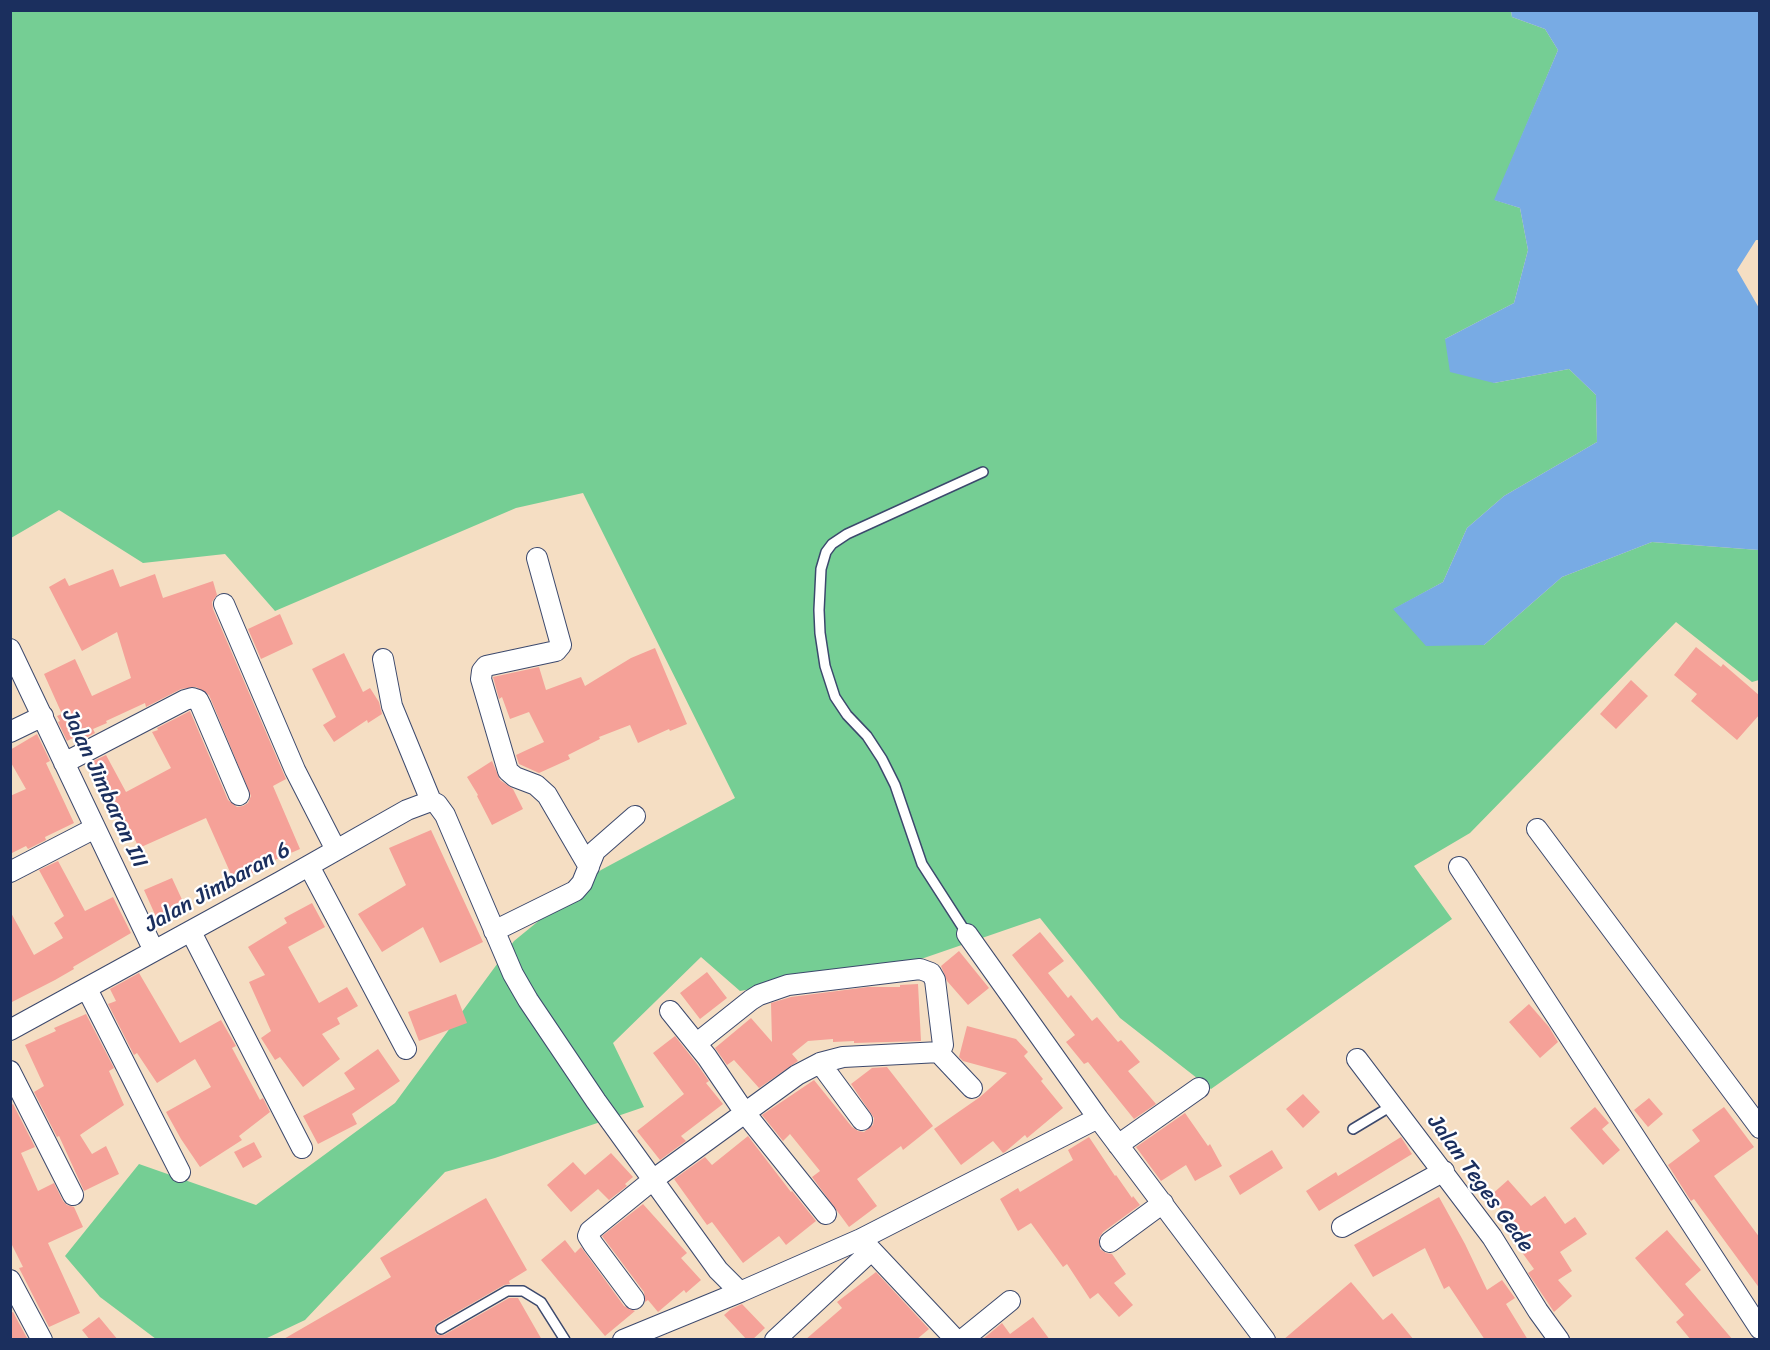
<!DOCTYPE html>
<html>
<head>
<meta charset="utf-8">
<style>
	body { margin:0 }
	#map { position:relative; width:1770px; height:1350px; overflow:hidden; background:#f5dec3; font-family:Sriracha,sans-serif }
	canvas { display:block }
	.frame { position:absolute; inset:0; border:12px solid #1b2f5e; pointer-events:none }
</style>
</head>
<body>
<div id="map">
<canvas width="1770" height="1350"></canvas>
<div class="frame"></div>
</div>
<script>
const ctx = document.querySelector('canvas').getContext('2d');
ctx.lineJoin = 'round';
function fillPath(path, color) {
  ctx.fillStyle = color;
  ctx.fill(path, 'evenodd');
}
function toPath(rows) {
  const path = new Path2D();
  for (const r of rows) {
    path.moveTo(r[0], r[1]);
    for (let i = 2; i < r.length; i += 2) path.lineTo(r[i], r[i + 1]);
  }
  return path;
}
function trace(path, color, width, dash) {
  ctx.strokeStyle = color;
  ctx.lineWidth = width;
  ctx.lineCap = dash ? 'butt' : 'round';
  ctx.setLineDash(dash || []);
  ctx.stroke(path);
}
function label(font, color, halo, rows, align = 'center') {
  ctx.font = font + ' Sriracha,sans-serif';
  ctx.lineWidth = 4.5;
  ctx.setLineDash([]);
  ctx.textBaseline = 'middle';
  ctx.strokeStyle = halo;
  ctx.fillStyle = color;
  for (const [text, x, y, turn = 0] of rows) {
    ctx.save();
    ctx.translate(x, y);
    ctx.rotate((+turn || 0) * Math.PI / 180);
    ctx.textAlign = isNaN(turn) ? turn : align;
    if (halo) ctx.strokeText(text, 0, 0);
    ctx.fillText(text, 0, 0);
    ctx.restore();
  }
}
const green = toPath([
	[11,11,1511,11,1512,17,1545,29,1558,50,1495,200,1520,208,1528,250,1514,303,1445,339,1494,383,1569,369,1596,395,1597,442,1504,496,1467,528,1443,582,1394,609,1484,645,1562,577,1652,542,1759,550,1759,680,1752,682,1676,622,1470,833,1414,866,1452,919,1211,1089,1120,1018,1040,918,924,958,740,991,701,957,613,1043,644,1107,495,1158,445,1172,305,1320,265,1339,156,1339,100,1297,65,1256,139,1164,256,1205,395,1103,514,941,601,870,735,798,583,493,516,508,275,611,225,554,143,563,59,510,11,538]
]);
const water = toPath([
	[1511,11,1759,11,1759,240,1756,240,1737,270,1759,308,1759,550,1652,542,1562,577,1484,645,1426,646,1393,609,1443,582,1467,528,1504,496,1597,442,1596,395,1569,369,1494,383,1450,372,1445,339,1514,303,1528,250,1520,208,1494,200,1558,50,1545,29,1512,17]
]);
const building = toPath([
	[113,569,120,587,155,574,163,598,213,581,217,595,212,602,213,609,286,779,273,786,300,849,254,869,255,872,234,881,206,818,139,848,128,825,123,828,87,764,106,755,126,792,171,768,152,732,158,730,157,728,190,711,228,800,237,807,243,806,248,803,251,796,209,695,196,687,181,689,146,707,145,703,106,721,107,723,93,729,95,733,76,743,73,738,67,741,58,722,60,721,57,716,62,714,44,674,75,659,92,696,131,678,117,632,82,651,49,587,65,578,69,586],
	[280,614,293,644,261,659,248,629],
	[1696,647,1721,667,1723,664,1760,696,1760,714,1737,740,1691,701,1697,694,1674,675],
	[655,648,687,724,670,731,669,729,638,743,630,725,599,737,600,739,568,755,570,759,539,773,519,764,516,755,544,742,529,712,510,719,502,697,499,699,493,677,539,667,546,690,581,677,585,686,631,658],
	[344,653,363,692,370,688,379,702,382,714,368,723,367,720,334,742,323,725,336,717,312,669],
	[1631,680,1648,696,1616,729,1600,714],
	[37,734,50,761,46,763,74,823,45,837,46,840,28,849,26,846,10,854,10,796,26,789,10,761,10,750],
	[492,761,500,780,513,789,523,809,492,825,477,796,478,795,467,777],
	[431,830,483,942,440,963,423,927,382,952,358,914,406,885,389,848],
	[58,861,85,911,113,897,131,933,73,967,74,969,55,980,10,1003,10,911,34,955,63,938,54,923,64,916,39,870],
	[172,878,185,906,157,919,144,890],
	[312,903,325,927,288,947,319,1003,347,987,358,1006,337,1018,340,1024,322,1034,340,1059,303,1087,280,1057,275,1060,261,1038,271,1031,249,982,265,975,248,947,287,923,284,918],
	[1040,932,1064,961,1048,973,1068,998,1071,995,1092,1021,1097,1017,1118,1042,1121,1040,1140,1062,1128,1071,1156,1104,1134,1119,1088,1062,1084,1064,1066,1042,1075,1035,1012,955],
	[959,951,989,988,968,1005,947,981,941,966],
	[707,972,727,998,700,1019,680,993],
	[139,973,180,1043,221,1020,236,1046,232,1048,260,1100,263,1098,270,1112,239,1136,242,1140,200,1167,181,1139,166,1112,211,1087,195,1059,157,1083,137,1053,134,1055,108,1004,116,1001,110,989],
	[918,984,921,1041,854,1043,854,1041,833,1042,833,1039,808,1041,792,1054,798,1061,759,1088,734,1060,727,1065,715,1048,751,1018,772,1042,771,1003,791,997,868,987,900,987,900,985],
	[456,994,467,1023,419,1041,408,1012],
	[1529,1004,1549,1027,1558,1042,1540,1058,1509,1022],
	[86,1014,114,1068,109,1071,124,1105,80,1135,92,1154,106,1146,119,1174,84,1191,59,1136,57,1137,34,1092,44,1086,25,1045,56,1031,54,1028],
	[967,1026,1016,1039,1028,1052,1024,1056,1043,1079,1041,1081,1063,1108,1027,1138,1025,1135,1005,1152,1003,1153,993,1141,961,1165,934,1129,980,1097,1007,1073,963,1061,959,1057],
	[675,1036,697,1064,709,1081,706,1083,723,1104,681,1136,686,1141,660,1160,637,1131,684,1094,653,1053],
	[378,1049,400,1081,352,1114,357,1124,318,1144,303,1116,355,1089,344,1073],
	[887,1067,933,1126,903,1150,901,1146,857,1179,877,1206,849,1227,812,1177,820,1171,790,1134,783,1141,762,1115,814,1080,852,1127,858,1131,864,1132,873,1125,874,1118,851,1084,872,1068],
	[1303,1094,1320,1112,1303,1128,1286,1109],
	[1649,1098,1663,1114,1648,1127,1634,1110],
	[13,1104,35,1147,21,1153,38,1191,54,1183,63,1201,67,1205,74,1207,83,1227,48,1243,80,1313,49,1327,19,1268,23,1267,10,1241,10,1106],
	[1595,1107,1609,1123,1602,1129,1620,1150,1603,1165,1570,1128],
	[1724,1107,1754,1147,1714,1176,1760,1238,1760,1289,1694,1199,1691,1201,1668,1165,1700,1141,1692,1130],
	[1185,1113,1208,1146,1210,1144,1222,1166,1195,1181,1186,1165,1161,1181,1136,1147],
	[748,1136,791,1192,792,1191,816,1221,786,1245,779,1236,743,1263,712,1222,707,1225,674,1179,705,1157,712,1165],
	[1089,1137,1115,1176,1116,1175,1132,1198,1133,1196,1140,1205,1103,1232,1099,1238,1100,1249,1106,1253,1112,1254,1126,1274,1114,1283,1133,1305,1119,1317,1098,1293,1090,1299,1067,1264,1063,1267,1031,1223,1018,1231,1000,1199,1018,1188,1020,1192,1073,1160,1068,1150],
	[1401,1137,1412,1154,1319,1211,1306,1191,1336,1172,1338,1176],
	[254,1142,262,1157,243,1168,234,1152],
	[1272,1150,1283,1168,1240,1195,1229,1176],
	[611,1153,633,1177,625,1184,627,1186,609,1200,598,1189,571,1212,547,1185,573,1162,585,1175],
	[1508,1180,1531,1206,1545,1196,1565,1224,1575,1217,1587,1234,1560,1252,1572,1271,1558,1280,1572,1296,1554,1312,1528,1273,1534,1269,1503,1226,1511,1220,1490,1196],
	[1439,1197,1465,1244,1487,1290,1502,1280,1515,1298,1506,1304,1528,1340,1485,1340,1449,1286,1444,1289,1425,1248,1373,1277,1354,1245],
	[486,1198,527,1270,509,1281,510,1284,504,1285,438,1323,435,1326,435,1332,438,1335,444,1335,509,1298,518,1298,542,1340,282,1340,391,1277,380,1258],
	[643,1204,687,1253,681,1258,701,1280,686,1293,684,1290,658,1312,648,1300,645,1302,644,1292,602,1236],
	[1667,1230,1701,1270,1685,1284,1733,1340,1691,1340,1676,1322,1684,1315,1635,1258],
	[565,1240,575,1253,581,1247,624,1306,635,1311,605,1336,541,1260],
	[876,1272,929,1329,916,1340,805,1340,842,1308,837,1302],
	[1351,1282,1383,1320,1392,1313,1414,1340,1283,1340],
	[742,1304,765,1328,752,1340,747,1340,724,1315,731,1309],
	[13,1312,27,1338,23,1340,10,1340,10,1313],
	[99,1317,118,1340,90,1340,82,1330],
	[1033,1317,1050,1340,982,1340,1002,1323,1010,1334]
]);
const service = toPath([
	[967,934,922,864,895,785,882,759,867,736,847,715,835,697,825,666,820,633,819,610,821,569,826,552,832,544,847,534,983,472],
	[1353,1129,1393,1105],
	[441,1329,507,1291,523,1291,541,1302,565,1340]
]);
const minor = toPath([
	[537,558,561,645,556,651,486,666,482,671,481,679,508,771,515,777,536,785,547,795,589,867],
	[224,604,295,770,336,850],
	[10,649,154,951],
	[383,659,392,706,431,801],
	[10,732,43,716],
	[64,763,185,700,192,698,198,700,201,706,239,795],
	[1537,829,1760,1128],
	[309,866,406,1049],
	[1459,867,1760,1329],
	[10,872,95,828],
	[494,931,575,891,582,883,595,851,635,816],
	[191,932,302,1148],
	[967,934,1098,1118,1265,1340],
	[87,989,180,1172],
	[670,1011,707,1057,745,1113,826,1214],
	[10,1030,280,882,407,810,431,801,437,804,445,815,513,974,528,1000,596,1101,718,1270,740,1292],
	[939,1053,972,1088],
	[1357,1059,1492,1237,1538,1311,1559,1340],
	[820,1063,862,1120],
	[10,1071,73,1195],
	[1118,1145,1199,1088],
	[1342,1227,1444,1171],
	[861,1239,956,1340],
	[1110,1242,1163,1203],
	[10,1280,42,1340],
	[634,1299,593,1244,588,1236,590,1231,654,1179,797,1075,820,1063,843,1057,940,1052,943,1045,935,980,931,973,920,969,788,985,759,995,751,1000,697,1043],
	[623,1340,740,1292,861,1239,1098,1118],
	[775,1340,871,1251],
	[962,1340,1010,1301]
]);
const streetNames = [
	["Jalan Jimbaran III",104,789,65],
	["Jalan Jimbaran 6",218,888,-29],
	["Jalan Teges Gede",1480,1184,54]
];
fillPath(green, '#75ce94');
fillPath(water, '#78abe4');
fillPath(building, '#f5a198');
trace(service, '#3c496d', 12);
trace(minor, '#3c496d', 22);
trace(service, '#fff', 9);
trace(minor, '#fff', 20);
label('22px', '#1b2f5e', '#fff', streetNames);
</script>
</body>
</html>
